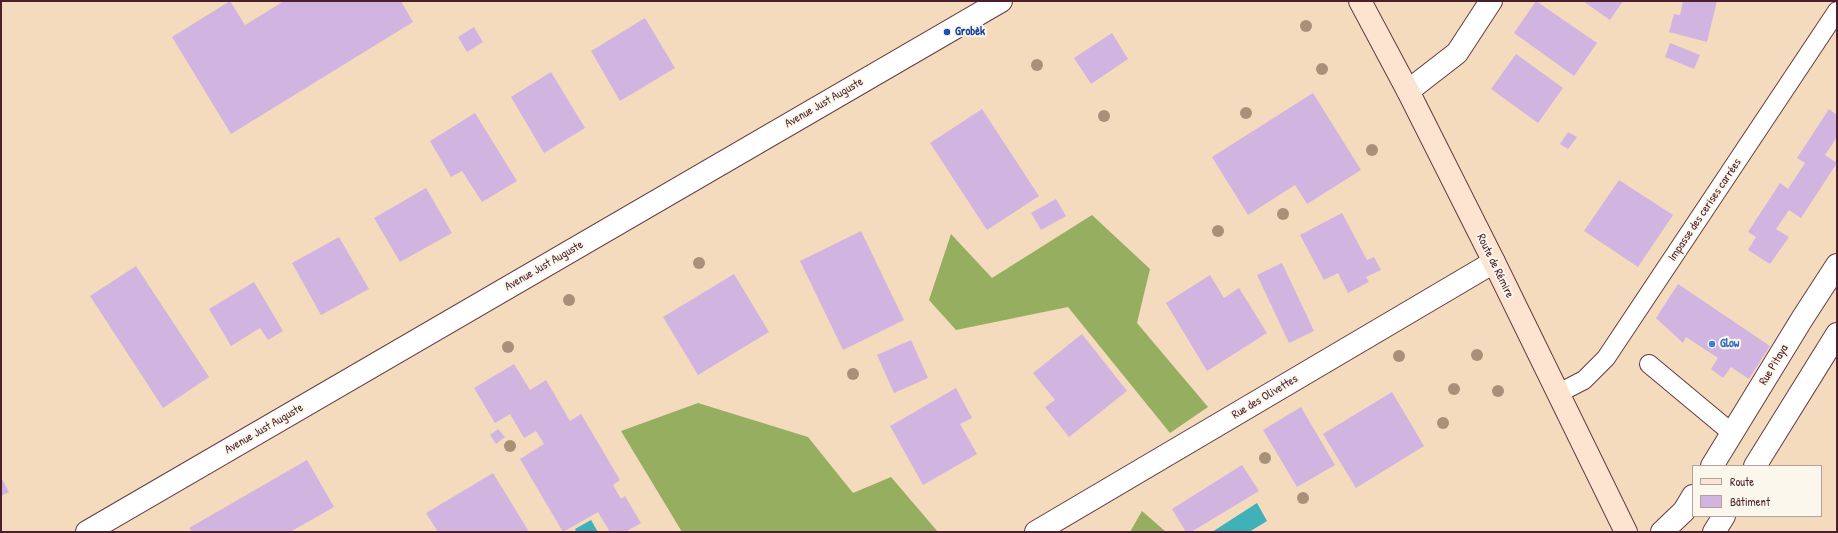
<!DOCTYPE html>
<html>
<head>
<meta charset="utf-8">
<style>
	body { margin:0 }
	#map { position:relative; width:1838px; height:533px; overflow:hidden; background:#f4dbbd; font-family:"Patrick Hand",sans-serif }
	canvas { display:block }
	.frame { position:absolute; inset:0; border:2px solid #4a1f2b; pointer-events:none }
	.legend { position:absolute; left:1692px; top:465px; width:130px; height:52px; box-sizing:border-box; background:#fbf7ec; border:1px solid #b4a19f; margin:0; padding:5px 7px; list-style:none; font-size:12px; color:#4a1f2b }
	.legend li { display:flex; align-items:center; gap:8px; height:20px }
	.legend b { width:20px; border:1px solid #b4a19f }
</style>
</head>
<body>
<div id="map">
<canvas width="1838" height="533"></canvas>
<div class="frame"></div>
<ul class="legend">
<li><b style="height:5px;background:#fde4d0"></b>Route</li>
<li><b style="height:11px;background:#d2b4e1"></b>Bâtiment</li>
</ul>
</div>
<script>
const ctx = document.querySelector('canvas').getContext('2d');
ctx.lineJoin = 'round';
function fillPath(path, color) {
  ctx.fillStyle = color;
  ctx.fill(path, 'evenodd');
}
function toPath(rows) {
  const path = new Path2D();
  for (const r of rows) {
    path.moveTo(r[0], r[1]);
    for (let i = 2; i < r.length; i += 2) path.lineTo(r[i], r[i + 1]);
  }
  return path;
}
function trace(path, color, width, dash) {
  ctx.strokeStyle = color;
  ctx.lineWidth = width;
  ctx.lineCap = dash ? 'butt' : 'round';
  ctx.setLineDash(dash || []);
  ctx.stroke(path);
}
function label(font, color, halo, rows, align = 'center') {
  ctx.font = font + ' "Patrick Hand",sans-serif';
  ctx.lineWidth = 4;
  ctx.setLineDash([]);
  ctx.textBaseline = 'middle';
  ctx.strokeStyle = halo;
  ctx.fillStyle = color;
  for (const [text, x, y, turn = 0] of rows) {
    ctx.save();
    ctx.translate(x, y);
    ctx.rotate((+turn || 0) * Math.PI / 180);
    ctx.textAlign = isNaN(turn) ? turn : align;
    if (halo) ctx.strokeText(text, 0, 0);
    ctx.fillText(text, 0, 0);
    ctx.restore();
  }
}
const forest = toPath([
	[1092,215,1150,269,1137,323,1208,407,1170,433,1068,307,956,330,929,300,951,234,992,278],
	[698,403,808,437,853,493,891,477,938,532,682,532,621,431],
	[1142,511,1166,532,1130,532]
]);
const water = toPath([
	[1257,503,1267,521,1249,532,1212,532],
	[591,520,598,532,576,532,575,529]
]);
const building = toPath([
	[230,1,245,25,284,1,401,1,413,22,231,134,172,37],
	[1536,1,1597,43,1574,76,1514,33],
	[1583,1,1623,1,1610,20],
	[1683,1,1717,1,1707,42,1669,32,1674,14,1680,15],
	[645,18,675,68,620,101,591,51],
	[474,27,483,42,467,52,458,37],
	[1112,33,1128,59,1091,84,1074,58],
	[1670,43,1700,55,1694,69,1665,57],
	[1516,54,1563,88,1538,123,1491,89],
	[551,72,585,128,544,153,511,97],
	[1313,93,1361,170,1307,204,1295,185,1248,215,1212,157],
	[982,109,1039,196,987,230,930,143],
	[1829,109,1837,115,1837,137,1825,155,1837,163,1801,218,1789,210,1776,229,1789,237,1770,264,1748,250,1756,237,1748,232,1780,183,1788,189,1805,163,1797,158],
	[475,113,517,181,482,202,462,171,451,177,430,141],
	[1568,132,1577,137,1568,149,1560,144],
	[1619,180,1673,215,1638,267,1584,231],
	[426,188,452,233,400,262,374,218],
	[1056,199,1066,216,1041,230,1031,213],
	[1342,213,1367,260,1374,257,1381,270,1366,277,1369,282,1348,293,1338,273,1324,280,1300,235],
	[861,231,904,320,843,350,800,261],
	[339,237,369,289,321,315,292,263],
	[1282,263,1314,331,1289,343,1257,275],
	[136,266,209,377,163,408,90,296],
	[734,274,769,332,698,375,663,317],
	[1210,275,1224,298,1239,288,1267,333,1207,371,1166,303],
	[254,282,283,331,268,340,260,328,231,346,209,309],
	[1678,284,1770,346,1749,379,1731,367,1723,378,1711,369,1718,358,1686,337,1683,343,1656,318],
	[1082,334,1127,391,1069,437,1045,407,1055,400,1033,373],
	[911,340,928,378,894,393,877,355],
	[514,364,530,390,546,380,570,421,581,414,620,480,613,485,621,499,625,496,641,523,625,532,610,532,598,512,563,532,520,459,544,444,536,431,524,438,510,414,495,423,474,388],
	[956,388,972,418,960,424,977,454,923,485,890,426],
	[1392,392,1424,446,1356,488,1323,434],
	[1301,407,1335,465,1297,487,1263,430],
	[498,429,505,437,496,444,490,435],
	[307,460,334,507,290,532,192,532,189,528],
	[1242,465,1259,491,1191,532,1186,532,1172,509],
	[493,473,528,530,525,532,438,532,426,513],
	[1,477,9,492,1,496]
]);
const service = toPath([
	[1649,364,1733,434],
	[1557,394,1584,380,1606,358,1837,11]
]);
const minor = toPath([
	[1408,91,1457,53,1491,1],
	[1712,466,1802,319,1837,265],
	[1755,466,1837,334],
	[87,532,1001,1],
	[1036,532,1494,262],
	[1662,532,1684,511,1693,496],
	[1714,532,1724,516]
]);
const secondary = toPath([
	[1360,1,1408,91,1494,262,1626,532]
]);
const trees = [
	[1306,26],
	[1037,65],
	[1322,69],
	[1246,113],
	[1104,116],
	[1372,150],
	[1283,214],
	[1218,231],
	[699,263],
	[569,300],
	[508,347],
	[1477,355],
	[1399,356],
	[853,374],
	[1454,389],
	[1498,391],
	[1443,423],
	[510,446],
	[1265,458],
	[1303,498]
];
const markers = [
	[947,32,4,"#1a4fb4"],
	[1712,344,4,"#3f7fe0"]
];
const transitNames = [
	["Grobèk",955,32]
];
const streetNames = [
	["Avenue Just Auguste",824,103,-30],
	["Impasse des cerises carrées",1705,210,-56],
	["Avenue Just Auguste",544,266,-30],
	["Route de Rémire",1495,266,64],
	["Rue Pitaya",1774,365,-59],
	["Rue des Olivettes",1265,397,-31],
	["Avenue Just Auguste",264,429,-30]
];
const shopNames = [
	["Glow",1720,344]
];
fillPath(forest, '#95ae60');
fillPath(water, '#40b0b9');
fillPath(building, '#d2b4e1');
trace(service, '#643b41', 20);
trace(minor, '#643b41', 24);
trace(secondary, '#643b41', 24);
trace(service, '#fff', 18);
trace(minor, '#fff', 22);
trace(secondary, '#fde4d0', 22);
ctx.fillStyle = '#a99078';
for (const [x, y] of trees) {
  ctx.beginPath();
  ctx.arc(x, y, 6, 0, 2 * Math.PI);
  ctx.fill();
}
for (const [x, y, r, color] of markers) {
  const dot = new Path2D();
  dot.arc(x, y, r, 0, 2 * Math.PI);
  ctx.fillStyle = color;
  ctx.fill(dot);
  trace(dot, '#fbf7ec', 1.5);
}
label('bold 12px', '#164399', '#fbf7ec', transitNames, 'left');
label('12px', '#4a1f2b', '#fbf7ec', streetNames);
label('bold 12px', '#366cbe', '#fbf7ec', shopNames, 'left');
</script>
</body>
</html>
